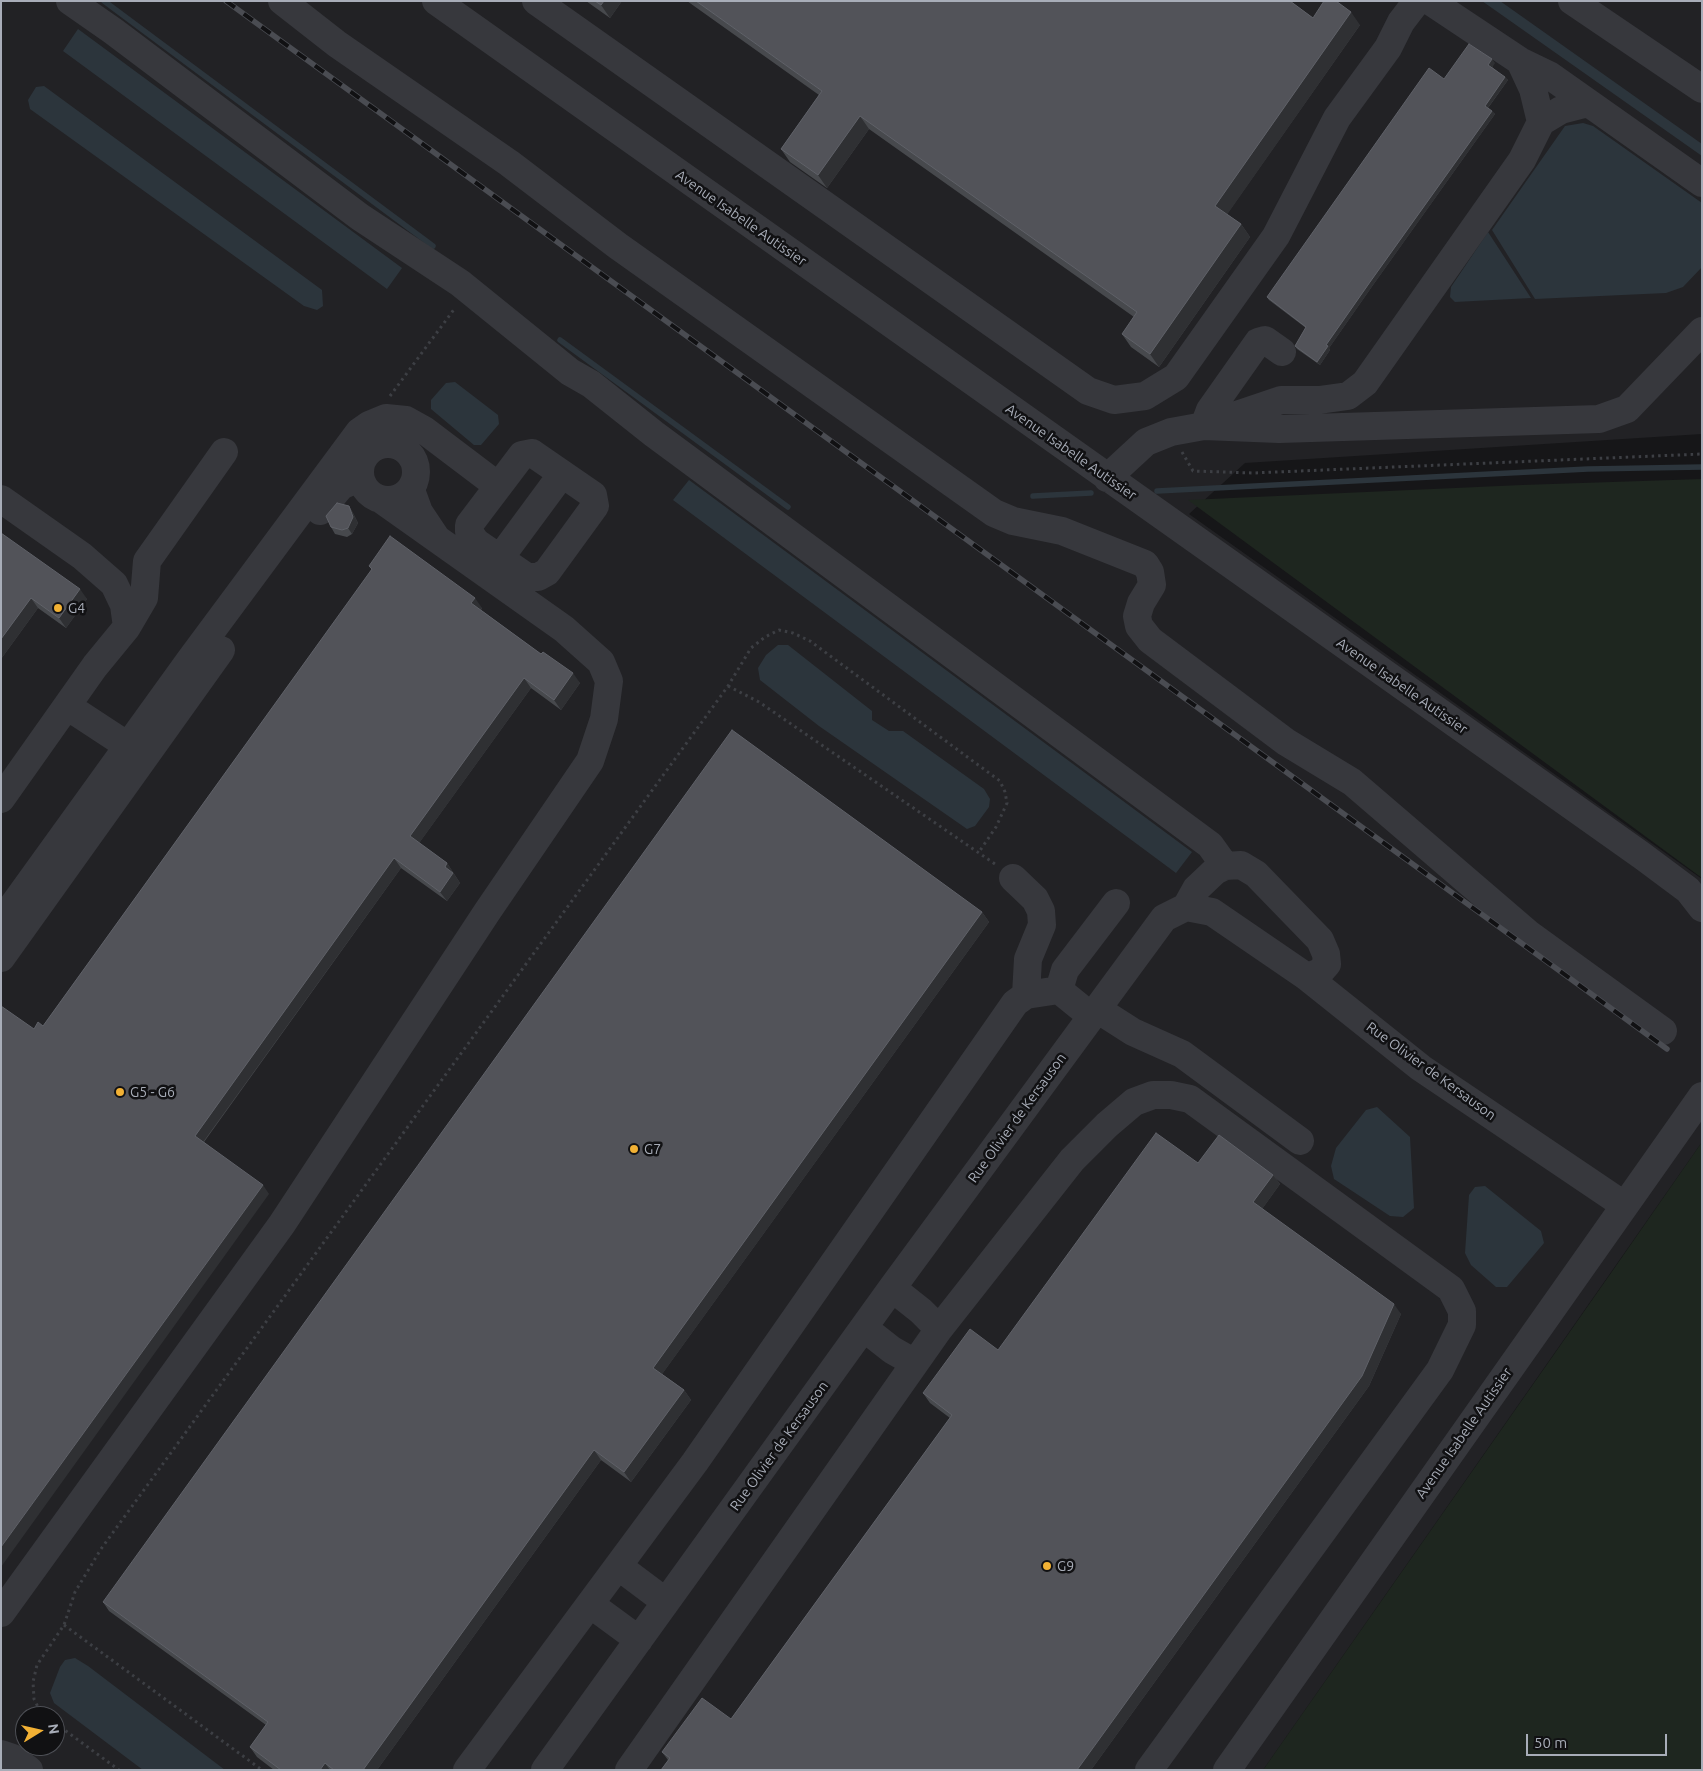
<!DOCTYPE html>
<html>
<head>
<meta charset="utf-8">
<style>
	body { margin:0 }
	#map { position:relative; width:1703px; height:1771px; overflow:hidden; background:#161618; font-family:Ubuntu,sans-serif }
	canvas { display:block }
	.frame { position:absolute; inset:0; border:2px solid #a8adb8; pointer-events:none }
	.north { position:absolute; left:15px; top:1706px; width:50px; height:50px; box-sizing:border-box; background:#111113; border:1px solid #4d4f55; border-radius:50%; rotate:81deg; font-size:14px; font-weight:700; line-height:20px; text-align:center; color:#a8adb8 }
	.north::after { content:''; display:block; margin:auto; width:18px; height:22px; background:#f2b134; clip-path:polygon(50% 0,100% 100%,50% 72%,0 100%) }
	.scale { position:absolute; left:1526px; top:1734px; width:141px; height:22px; box-sizing:border-box; border:2px solid #a8adb8; border-top:0; padding-left:6px; font-size:15px; line-height:18px; white-space:nowrap; color:#a8adb8; -webkit-text-stroke:4px #111113; paint-order:stroke }
</style>
</head>
<body>
<div id="map">
<canvas width="1703" height="1771"></canvas>
<div class="frame"></div>
<div class="north">N</div>
<div class="scale">50 m</div>
</div>
<script>
const ctx = document.querySelector('canvas').getContext('2d');
ctx.lineJoin = 'round';
function fillPath(path, color) {
  ctx.fillStyle = color;
  ctx.fill(path, 'evenodd');
}
function toPath(rows) {
  const path = new Path2D();
  for (const r of rows) {
    if (r.length === 3) {
      path.moveTo(r[0] + r[2], r[1]);
      path.arc(r[0], r[1], r[2], 0, 2 * Math.PI);
      continue;
    }
    path.moveTo(r[0], r[1]);
    for (let i = 2; i < r.length; i += 2) path.lineTo(r[i], r[i + 1]);
  }
  return path;
}
function trace(path, color, width, dash) {
  ctx.strokeStyle = color;
  ctx.lineWidth = width;
  ctx.lineCap = dash ? 'butt' : 'round';
  ctx.setLineDash(dash || []);
  ctx.stroke(path);
}
function label(font, color, halo, rows, align = 'center') {
  ctx.font = font + ' Ubuntu,sans-serif';
  ctx.lineWidth = 5;
  ctx.setLineDash([]);
  ctx.textBaseline = 'middle';
  ctx.strokeStyle = halo;
  ctx.fillStyle = color;
  for (const [text, x, y, turn = 0] of rows) {
    ctx.save();
    ctx.translate(x, y);
    ctx.rotate((+turn || 0) * Math.PI / 180);
    ctx.textAlign = isNaN(turn) ? turn : align;
    if (halo) ctx.strokeText(text, 0, 0);
    ctx.fillText(text, 0, 0);
    ctx.restore();
  }
}
const built = toPath([
	[1,1,1702,1,1702,434,1245,463,1189,514,1702,879,1702,1142,1263,1770,1,1770],
	[25,1716,55,1716,55,1746,25,1746]
]);
const green = toPath([
	[1702,479,1702,878,1188,500,1522,485],
	[1702,1142,1702,1770,1263,1770,1611,1273]
]);
const water = toPath([
	[1482,1,1500,1,1702,144,1702,156],
	[78,29,402,268,387,289,63,51],
	[44,86,322,290,323,306,317,310,304,306,30,109,28,100,36,87],
	[1583,123,1593,126,1702,203,1702,267,1683,287,1666,293,1535,299,1492,230,1565,126],
	[1488,232,1531,298,1455,302,1450,297,1451,287],
	[455,382,498,415,499,424,481,445,474,445,431,409,431,400,446,383],
	[689,480,1192,852,1176,873,673,500],
	[778,645,788,645,872,711,872,720,889,731,903,731,984,789,990,799,989,807,975,826,967,829,819,726,760,680,758,668,766,655],
	[1377,1107,1410,1137,1414,1208,1403,1217,1390,1216,1334,1179,1331,1166,1336,1148,1366,1110],
	[1485,1186,1541,1231,1544,1243,1507,1287,1496,1287,1471,1265,1465,1253,1469,1195,1475,1187],
	[75,1658,88,1666,225,1770,143,1770,54,1703,50,1693,60,1667,65,1660]
]);
const stream = toPath([
	[104,1,433,246],
	[560,340,788,507],
	[1157,491,1588,469,1702,467],
	[1033,496,1091,493]
]);
const path = toPath([
	[390,396,455,308],
	[1182,452,1193,471,1253,473,1702,454],
	[728,686,759,702,995,864],
	[64,1625,262,1770],
	[45,1716,41,1713,34,1699,33,1682,37,1665,64,1625,75,1592,101,1549,728,686,751,648,765,637,779,630,793,633,810,641,1000,781,1005,792,1007,803,996,827,979,852],
	[55,1723,119,1770]
]);
const minor = toPath([
	[70,1,113,31,360,217,460,283,570,372,591,384,654,434,1210,845,1225,866],
	[282,1,337,44,509,163,618,246,994,513,1013,521,1062,531,1145,564,1150,572,1152,585,1141,603,1137,616,1139,626,1150,640,1286,742,1352,782,1529,934,1663,1031],
	[436,1,1641,855,1688,890,1702,908],
	[536,1,1088,391,1114,400,1145,396,1176,377,1276,236,1337,118,1388,48,1401,22,1417,1],
	[1430,1,1520,61,1549,75,1702,183],
	[1572,1,1702,89],
	[1520,61,1533,89,1541,122,1522,160,1365,383,1348,396,1319,400,1281,400,1204,426,1279,429,1599,419,1627,409,1702,331],
	[1541,122,1561,110,1588,103],
	[388,472,28],
	[532,453,593,495,595,506,547,572,538,577,527,577,476,542,469,532,469,525,522,455,532,453],
	[1107,478,1146,442,1171,432,1204,426,1210,410,1258,342,1265,340,1282,352],
	[1,499,82,556,114,584,124,605,127,627,95,666,1,799],
	[382,500,437,539,419,512,411,490],
	[320,511,341,486,360,477],
	[500,558,562,474],
	[127,627,144,598,147,561,224,452],
	[67,706,128,746],
	[1013,878,1035,899,1041,911,1042,925,1028,959,1026,995],
	[1186,907,1196,889,1215,871,1225,866,1241,865,1256,874,1320,940,1326,954,1327,964,1320,972,1307,977],
	[1,922,190,660,359,432,369,425,386,418,406,420,424,430,498,486],
	[1,958,221,650],
	[1097,1009,1133,1032,1182,1054,1300,1141],
	[1091,1016,1059,990,1065,970,1116,903],
	[892,1288,921,1311,939,1329],
	[864,1328,892,1350,915,1363],
	[618,1566,666,1602],
	[590,1604,639,1640],
	[1,1613,282,1224,487,912,590,761,604,719,609,681,601,662,564,629,437,539],
	[1,1754,13,1758,29,1770],
	[467,1770,695,1462,1015,1003,1026,995,1059,990],
	[545,1770,892,1288,1164,918,1186,907,1212,912,1307,977,1421,1068,1624,1205],
	[629,1770,939,1329,1072,1160,1107,1125,1134,1102,1153,1095,1171,1095,1190,1099,1451,1289,1462,1311,1462,1325,1440,1370,1149,1770],
	[1227,1770,1702,1096]
]);
const rail = toPath([
	[226,1,1667,1049]
]);
const wall = toPath([
	[586,1,622,1,610,18],
	[687,1,1290,1,1313,18,1360,25,1227,214,1241,224,1250,237,1159,367,1131,347,1122,334,1134,317,869,129,827,188,790,162,781,149,819,95],
	[1495,63,1492,67,1508,80,1488,108,1495,114,1373,285,1329,348,1330,350,1320,365,1297,349,1295,346,1306,328,1269,300,1267,297],
	[349,506,353,513,358,523,352,534,347,537,335,534,331,527],
	[1,533,87,599,66,628,38,608,1,659],
	[369,566,482,608,481,610,580,683,561,710,531,688,419,843,447,863,460,883,447,901,401,868,204,1142,269,1194,34,1029,43,1026,372,570],
	[982,912,989,922,662,1374,684,1390,691,1400,631,1482,601,1460,377,1770,274,1770,257,1757,250,1747,266,1725,109,1611,103,1602],
	[1198,1163,1273,1175,1280,1184,1262,1209,1401,1314,1369,1386,1091,1770,661,1770,668,1760,662,1752,731,1719,950,1418,930,1403,923,1393,998,1350]
]);
const shadedWall = toPath([
	[604,1,622,1,610,18,601,5],
	[1351,12,1360,25,1224,219,1215,206],
	[1492,59,1495,63,1491,68,1488,65],
	[1505,77,1508,80,1487,109,1485,106],
	[1492,111,1495,114,1373,285,1329,348,1330,350,1320,365,1317,362,1326,345,1370,282],
	[860,116,869,129,827,188,818,175],
	[1241,224,1250,237,1159,367,1150,354],
	[349,506,353,513,358,523,352,534,348,528],
	[80,589,87,599,66,628,59,618],
	[31,598,38,608,1,659,1,639],
	[475,598,482,608,478,613,471,603],
	[573,673,580,683,561,710,554,700],
	[524,678,531,688,417,846,410,836],
	[394,858,401,868,201,1145,195,1136],
	[447,863,460,883,447,901,440,892,445,867],
	[982,912,989,922,660,1377,653,1368],
	[1273,1175,1280,1184,1260,1212,1253,1202],
	[263,1185,269,1194,1,1567,1,1547],
	[1394,1304,1401,1314,1369,1386,1091,1770,1077,1770],
	[684,1390,691,1400,631,1482,624,1472],
	[594,1450,601,1460,377,1770,363,1770],
	[325,1763,330,1770,320,1770]
]);
const building = toPath([
	[595,1,604,1,601,5,595,1],
	[696,1,1290,1,1313,18,1324,1,1336,1,1351,12,1215,206,1241,224,1150,354,1122,334,1137,312,860,116,818,175,781,149,822,91,696,1],
	[1469,44,1492,59,1488,65,1505,77,1485,106,1492,111,1370,282,1326,345,1328,346,1317,362,1295,346,1306,327,1267,297,1429,68,1444,79,1469,44],
	[337,503,349,506,353,517,348,528,342,530,331,527,326,516,337,503],
	[1,533,80,589,59,618,31,598,1,639,1,533],
	[390,536,475,598,471,603,541,654,543,652,573,673,554,700,524,678,410,836,447,863,445,867,453,873,440,892,394,858,195,1136,263,1185,1,1547,1,1006,34,1029,38,1022,43,1026,372,569,369,566,390,536],
	[732,730,982,912,653,1368,684,1390,624,1472,594,1450,363,1770,334,1770,325,1763,320,1770,281,1770,250,1747,268,1722,103,1602,732,730],
	[1156,1133,1198,1163,1219,1135,1273,1175,1253,1202,1394,1304,1362,1376,1077,1770,661,1770,670,1758,662,1752,702,1698,731,1719,952,1415,923,1393,970,1329,998,1350,1156,1133]
]);
const markers = [
	[58,608,5,"#f2b134"],
	[120,1092,5,"#f2b134"],
	[634,1149,5,"#f2b134"],
	[1047,1566,5,"#f2b134"]
];
const streetNames = [
	["Avenue Isabelle Autissier",741,218,35],
	["Avenue Isabelle Autissier",1071,452,35],
	["Avenue Isabelle Autissier",1402,686,35],
	["Rue Olivier de Kersauson",1431,1071,36],
	["Rue Olivier de Kersauson",1017,1118,-54],
	["Avenue Isabelle Autissier",1464,1433,-55],
	["Rue Olivier de Kersauson",779,1446,-54]
];
const poiNames = [
	["G4",68,608],
	["G5 - G6",130,1092],
	["G7",644,1149],
	["G9",1057,1566]
];
fillPath(built, '#222225');
fillPath(green, '#1e261f');
fillPath(water, '#2c353c');
trace(stream, '#2c353c', 5.5);
trace(path, '#3d3f44', 3, [2.5, 4]);
trace(minor, '#37383d', 28);
trace(rail, '#4a4c52', 5.5);
trace(rail, '#111113', 4, [11]);
fillPath(wall, '#47494d');
fillPath(shadedWall, '#2f3033');
fillPath(building, '#525359');
trace(building, '#5f6168', 1);
for (const [x, y, r, color] of markers) {
  const dot = new Path2D();
  dot.arc(x, y, r, 0, 2 * Math.PI);
  ctx.fillStyle = color;
  ctx.fill(dot);
  trace(dot, '#111113', 2);
}
label('14px', '#a8adb8', '#111113', streetNames);
label('14px', '#a8adb8', '#111113', poiNames, 'left');
</script>
</body>
</html>
